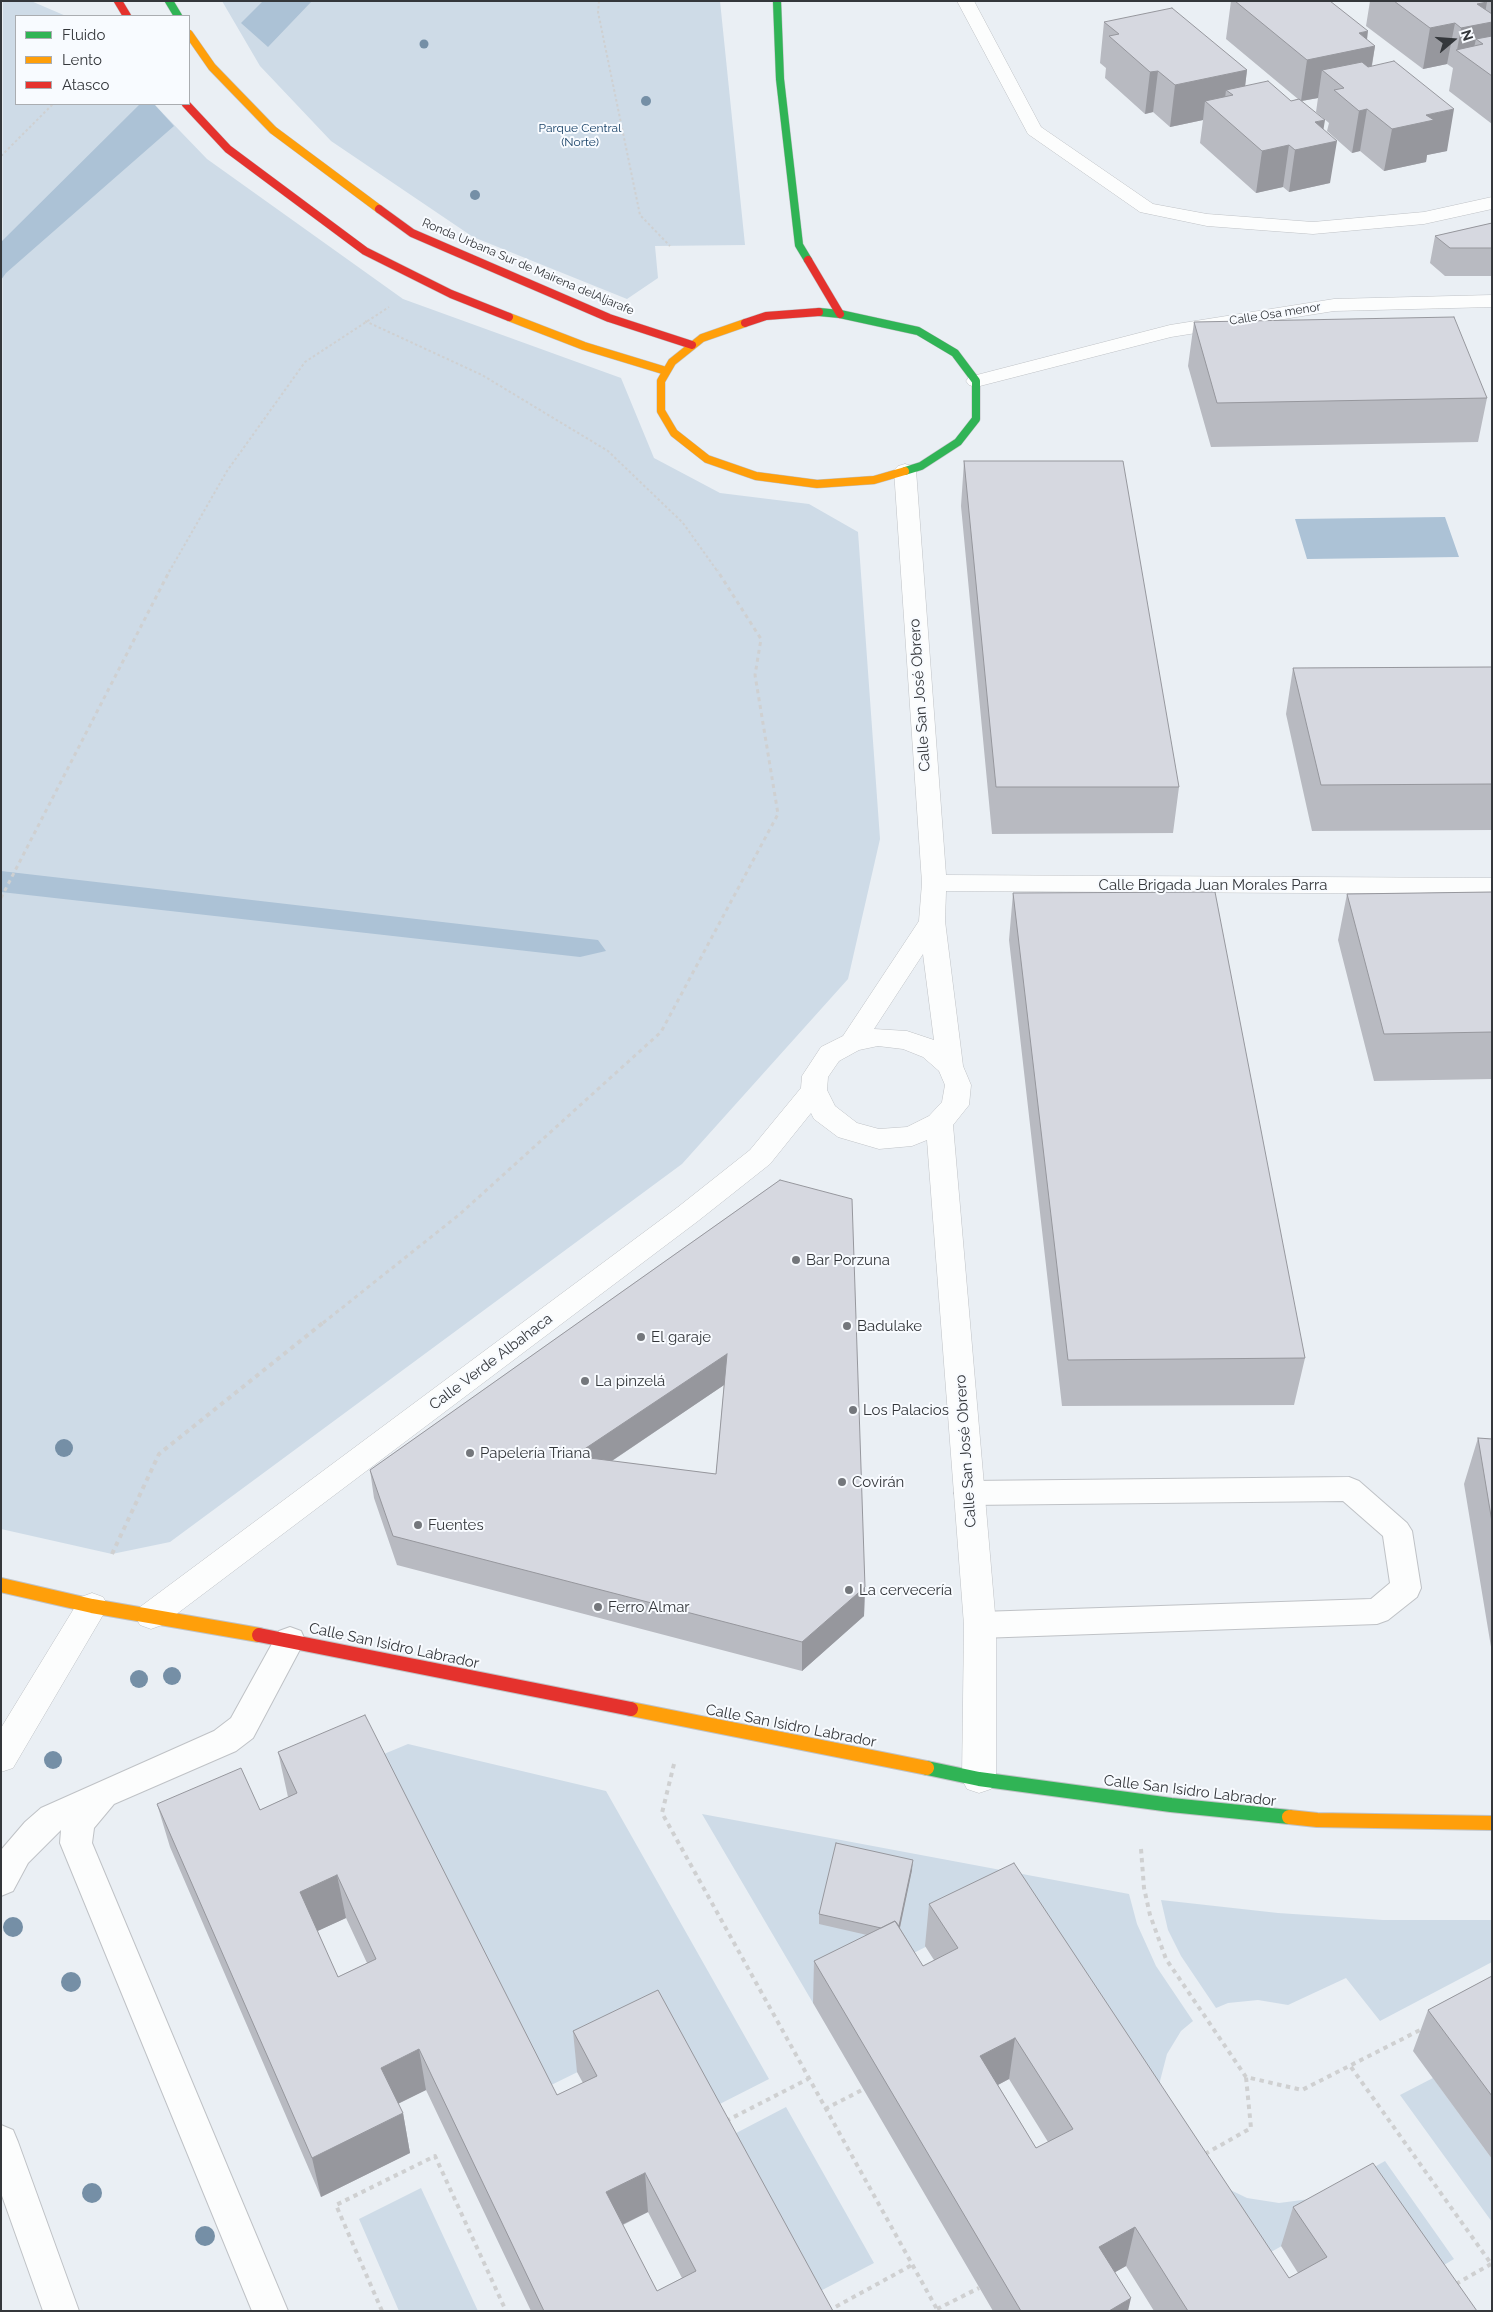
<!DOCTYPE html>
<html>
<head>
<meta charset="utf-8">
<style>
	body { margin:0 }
	#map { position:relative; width:1493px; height:2312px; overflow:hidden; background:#eaeff4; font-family:Raleway,sans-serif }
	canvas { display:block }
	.frame { position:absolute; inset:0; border:2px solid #34373b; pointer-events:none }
	.legend { position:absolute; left:15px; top:15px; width:175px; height:90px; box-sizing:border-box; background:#f8fbff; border:1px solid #aaadb1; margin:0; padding:6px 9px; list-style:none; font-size:15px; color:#34373b }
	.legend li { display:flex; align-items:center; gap:10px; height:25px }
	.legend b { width:25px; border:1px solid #aaadb1 }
	.north { position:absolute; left:1428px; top:15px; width:50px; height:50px; -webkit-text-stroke:4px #f8fbff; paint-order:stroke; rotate:72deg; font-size:14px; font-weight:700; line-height:20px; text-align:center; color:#34373b }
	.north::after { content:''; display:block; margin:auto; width:18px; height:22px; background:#34373b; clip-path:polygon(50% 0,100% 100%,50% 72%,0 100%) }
</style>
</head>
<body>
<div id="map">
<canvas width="1493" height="2312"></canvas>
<div class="frame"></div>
<ul class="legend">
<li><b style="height:6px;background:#30b455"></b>Fluido</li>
<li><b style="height:6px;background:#ff9f0a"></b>Lento</li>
<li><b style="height:6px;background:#e5322d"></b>Atasco</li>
</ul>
<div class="north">N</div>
</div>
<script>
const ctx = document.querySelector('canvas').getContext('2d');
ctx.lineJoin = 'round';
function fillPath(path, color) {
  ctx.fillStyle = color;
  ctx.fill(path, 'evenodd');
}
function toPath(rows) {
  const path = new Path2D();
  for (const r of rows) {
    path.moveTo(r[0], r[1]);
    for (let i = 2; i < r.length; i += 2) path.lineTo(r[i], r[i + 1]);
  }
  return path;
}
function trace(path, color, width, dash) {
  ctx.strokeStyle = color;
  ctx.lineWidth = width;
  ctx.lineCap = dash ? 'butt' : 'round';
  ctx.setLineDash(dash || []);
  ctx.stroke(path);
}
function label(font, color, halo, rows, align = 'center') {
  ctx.font = font + ' Raleway,sans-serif';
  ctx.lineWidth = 4;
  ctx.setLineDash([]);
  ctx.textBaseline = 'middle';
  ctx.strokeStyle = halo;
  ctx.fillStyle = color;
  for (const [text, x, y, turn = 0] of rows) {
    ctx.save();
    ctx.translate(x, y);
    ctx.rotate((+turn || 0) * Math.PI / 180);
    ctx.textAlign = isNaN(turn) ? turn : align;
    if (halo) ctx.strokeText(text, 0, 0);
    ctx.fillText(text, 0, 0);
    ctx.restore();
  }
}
const green = toPath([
	[3,1,31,1,66,16,16,16,16,104,154,104,207,159,403,299,621,378,654,458,720,493,809,504,858,532,880,839,848,979,682,1164,170,1542,112,1554,1,1529],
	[222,1,720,1,745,245,655,246,658,278,627,299,473,237,331,141,260,66],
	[408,1744,606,1791,769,2079,704,2112,659,2032,539,2091,372,1759],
	[702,1814,1129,1894,1137,1924,1156,1966,1193,2021,1181,2031,1167,2054,1160,2081,1163,2110,1008,1906,813,2003],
	[1161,1900,1278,1913,1383,1920,1492,1920,1492,1962,1380,2021,1346,1978,1288,2005,1258,2000,1228,2003,1216,2008,1181,1956,1168,1930],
	[1433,2078,1492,2159,1492,2222,1400,2095],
	[786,2107,874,2263,805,2299,719,2142],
	[1385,2161,1454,2259,1414,2283,1359,2203,1244,2267,1218,2184,1247,2198,1279,2203,1310,2199,1337,2188],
	[421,2188,478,2311,399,2311,359,2219]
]);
const water = toPath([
	[263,1,312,1,268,47,241,23],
	[140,104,154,104,174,126,6,273,1,280,1,242],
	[1445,517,1459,557,1307,559,1295,519],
	[1,871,598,940,606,951,580,957,1,892]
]);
const pathFar2 = toPath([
	[599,1,598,12,640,215,670,246],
	[1,156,53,104],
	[365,321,482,375,608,451,683,523,718,572],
	[169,572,227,471,305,362,389,307]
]);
const pathFar1 = toPath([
	[1,898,170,570],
	[323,1323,460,1214,661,1032,778,814,755,675,761,639,717,570]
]);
const path = toPath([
	[112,1554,159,1454,324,1322],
	[674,1764,662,1813,938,2311],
	[1141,1849,1144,1888,1150,1915,1166,1959,1246,2077,1302,2090,1424,2028],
	[1351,2067,1492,2265],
	[825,2109,864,2089],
	[726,2121,808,2079],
	[1205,2154,1251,2128,1246,2077],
	[1456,2284,1491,2264],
	[937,2309,979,2288],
	[382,2311,336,2205,435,2156,506,2311],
	[828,2311,912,2265]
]);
const lane = toPath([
	[1349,1477,1359,1481,1407,1523,1412,1531,1421,1588,1417,1597,1388,1620,1377,1624,980,1638,969,1634,965,1625,969,1616,980,1612,1371,1599,1390,1583,1383,1536,1343,1501,969,1505,959,1501,954,1493,959,1485,969,1481,1349,1477],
	[290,1627,301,1631,305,1640,253,1738,236,1751,114,1804,94,1828,92,1843,288,2311,252,2311,60,1843,61,1830,28,1863,13,1891,1,1896,1,1850,25,1822,41,1808,214,1731,231,1718,279,1631,290,1627],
	[1,2125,13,2130,18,2142,79,2311,43,2311,1,2193,1,2125]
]);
const street = toPath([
	[957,1,974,1,1041,127,1153,204,1207,214,1313,222,1424,212,1492,197,1492,209,1424,224,1313,234,1207,226,1140,212,1028,134,957,1],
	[1492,295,1492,307,1334,311,1171,337,976,387,969,385,966,381,969,377,1170,325,1334,299,1492,295],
	[905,464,912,466,916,470,946,875,1492,878,1492,894,946,891,945,921,963,1066,971,1085,969,1105,953,1125,996,1625,996,1779,991,1789,979,1793,967,1789,962,1779,964,1625,927,1140,912,1146,879,1149,838,1137,814,1119,811,1113,770,1164,698,1221,162,1625,151,1629,140,1625,135,1616,140,1607,678,1207,750,1150,801,1088,802,1076,821,1047,843,1036,919,921,922,883,894,470,898,466,905,464],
	[923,954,934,1040,907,1031,874,1029,923,954],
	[878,1046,903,1049,923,1057,939,1071,945,1085,942,1102,929,1116,907,1127,879,1129,857,1123,835,1106,827,1090,828,1077,839,1061,859,1050,878,1046],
	[92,1593,103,1597,108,1606,103,1615,13,1768,1,1772,1,1728,81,1597,92,1593]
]);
const fastFar1 = toPath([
	[169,1,178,16],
	[777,1,780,79,799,245,808,260],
	[819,312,840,314,918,331,955,353,976,381,976,419,958,442,921,466,905,471]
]);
const fast = toPath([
	[927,1768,979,1779,1171,1805,1289,1817]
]);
const slowFar1 = toPath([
	[189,34,212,67,273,130,379,209],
	[509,317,584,346,666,371],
	[745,323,702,338,672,362,661,381,661,411,674,433,707,459,756,476,817,484,874,480,905,471]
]);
const slow = toPath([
	[1,1585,92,1606,259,1635],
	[631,1709,927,1768],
	[1289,1817,1317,1820,1492,1823]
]);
const jamFar1 = toPath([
	[118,1,127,16],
	[186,104,228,149,365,251,451,294,509,317],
	[379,209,412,233,609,318,692,345],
	[808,260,840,314],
	[745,323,766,316,819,312]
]);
const jam = toPath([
	[259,1635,631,1709]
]);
const trees = [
	[424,44,4.5],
	[646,101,5],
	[475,195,5],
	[64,1448,9],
	[172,1676,9],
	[139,1679,9],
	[53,1760,9],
	[13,1927,10],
	[71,1982,10],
	[92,2193,10],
	[205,2236,10]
];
const wall = toPath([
	[1231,1,1330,1,1367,40,1375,46,1372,66,1447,151,1427,155,1426,162,1384,171,1360,151,1352,153,1327,131,1329,123,1316,112,1318,98,1302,101,1323,129,1330,183,1289,192,1283,187,1256,193,1200,143,1203,120,1170,127,1153,112,1145,114,1105,78,1106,68,1100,63,1104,22,1247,70,1245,86,1291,101,1298,99,1226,39],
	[1370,1,1492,1,1492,124,1449,91,1453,68,1447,64,1423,69,1366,26],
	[1492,223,1492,276,1445,276,1430,263,1435,236],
	[1194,322,1487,398,1478,442,1211,447,1188,366],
	[964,461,1179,787,1173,833,992,834,961,506],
	[1492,667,1492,830,1312,831,1286,714,1293,668],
	[1492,892,1492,1079,1374,1081,1338,940,1347,894],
	[1013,893,1305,1358,1294,1405,1062,1406,1009,940],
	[780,1180,865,1587,864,1616,802,1671,397,1565,374,1498,370,1470],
	[724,1385,716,1474,612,1461],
	[1478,1438,1492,1439,1492,1653,1464,1484],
	[278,1752,557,2095,583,2083,577,2072,573,2031,833,2311,531,2311,426,2090,398,2104,403,2113,410,2153,321,2197,170,1847,157,1804,260,1810,288,1797],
	[346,1918,367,1963,338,1977,317,1931],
	[648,2212,682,2278,657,2291,623,2225],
	[912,1870,900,1928,923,1966,934,1960,925,1946,929,1904,1289,2278,1298,2273,1281,2246,1293,2207,1477,2311,1154,2311,1126,2266,1115,2272,1128,2311,993,2311,813,2003,814,1961,867,1935,819,1924,819,1914],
	[1009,2079,1048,2142,1036,2148,998,2085],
	[1492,1976,1492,2159,1413,2051,1428,2010]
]);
const shadedWall = toPath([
	[1487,2,1483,24,1492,22,1492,61,1483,44,1476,39,1471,61,1457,50,1461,28,1477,4],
	[1455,23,1447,64,1423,69,1430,28],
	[1368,31,1366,48,1375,46,1368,87,1344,88,1322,70,1318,98,1301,101,1307,60,1359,33],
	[1247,70,1242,112,1233,95,1226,90,1223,116,1205,101,1203,120,1170,127,1175,85],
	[1158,71,1153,112,1145,114,1150,72],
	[1367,109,1360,151,1352,153,1359,111],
	[1454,109,1447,151,1427,155,1426,162,1384,171,1392,129,1426,115],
	[1325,120,1321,144,1337,141,1330,183,1289,192,1295,150,1315,122],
	[1289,145,1283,187,1256,193,1262,151],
	[727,1354,727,1383,576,1485,574,1456],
	[865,1587,864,1616,802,1671,802,1642],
	[913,1860,912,1870,897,1941,897,1931],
	[337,1875,346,1918,309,1935,300,1892],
	[1015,2038,1009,2079,975,2097,980,2056],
	[419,2049,426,2090,389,2108,381,2068],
	[403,2113,410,2153,321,2197,312,2158],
	[645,2173,648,2212,609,2231,606,2192],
	[1135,2227,1126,2266,1091,2286,1099,2247],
	[1131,2298,1128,2311,1109,2311]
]);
const building = toPath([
	[1235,1,1330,1,1368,31,1359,33,1375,46,1307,60,1235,1],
	[1394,1,1486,1,1487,2,1477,4,1492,14,1492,22,1461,28,1455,23,1430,28,1394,1],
	[1172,8,1247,70,1175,85,1158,71,1150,72,1109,36,1119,34,1104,22,1172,8],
	[1492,36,1492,76,1456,50,1483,44,1476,39,1492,36],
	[1394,61,1454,109,1426,115,1434,120,1392,129,1367,109,1359,111,1334,90,1344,88,1322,70,1362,62,1368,67,1394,61],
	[1268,81,1291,101,1299,99,1325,120,1315,122,1337,141,1295,150,1289,145,1262,151,1205,101,1233,95,1226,90,1268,81],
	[1492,223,1492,248,1450,248,1435,236,1492,223],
	[1454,317,1487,398,1217,403,1194,322,1454,317],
	[964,461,1123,461,1179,787,996,787,964,461],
	[1492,667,1492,784,1321,785,1293,668,1492,667],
	[1215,892,1305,1358,1068,1360,1013,893,1215,892],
	[1492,892,1492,1032,1384,1034,1347,894,1492,892],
	[780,1180,852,1199,865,1587,802,1642,393,1536,370,1470,780,1180],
	[727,1354,716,1474,574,1456,727,1354],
	[1478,1438,1492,1439,1492,1522,1478,1438],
	[365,1715,557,2095,597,2076,573,2031,658,1990,833,2311,544,2311,419,2049,381,2068,403,2113,312,2158,157,1804,241,1768,260,1810,297,1793,278,1752,365,1715],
	[337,1875,376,1959,338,1977,300,1892,337,1875],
	[645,2173,696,2271,657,2291,606,2192,645,2173],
	[836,1843,913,1860,899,1926,895,1921,881,1928,819,1914,836,1843],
	[1014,1863,1289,2278,1327,2257,1293,2207,1373,2163,1477,2311,1188,2311,1135,2227,1099,2247,1131,2298,1109,2311,1021,2311,814,1961,895,1921,923,1966,958,1948,929,1904,1014,1863],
	[1015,2038,1073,2129,1036,2148,980,2056,1015,2038],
	[1492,1976,1492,2096,1428,2010,1492,1976]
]);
const markers = [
	[796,1260,5,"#74777c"],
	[847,1326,5,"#74777c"],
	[641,1337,5,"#74777c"],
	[585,1381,5,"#74777c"],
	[853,1410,5,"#74777c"],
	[470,1453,5,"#74777c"],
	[842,1482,5,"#74777c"],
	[418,1525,5,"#74777c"],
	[849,1590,5,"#74777c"],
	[598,1607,5,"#74777c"]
];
const farParknames = [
	["Parque Central",580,128],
	["(Norte)",580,142]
];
const farStreetnames = [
	["Ronda Urbana Sur de Mairena delAljarafe",528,267,23],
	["Calle Osa menor",1275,314,-9]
];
const streetNames = [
	["Calle San José Obrero",920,695,-94],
	["Calle Brigada Juan Morales Parra",1213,885],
	["Calle Verde Albahaca",491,1362,-37],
	["Calle San José Obrero",966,1451,-94],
	["Calle San Isidro Labrador",394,1646,12],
	["Calle San Isidro Labrador",791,1726,11],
	["Calle San Isidro Labrador",1190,1791,7]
];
const poiNames = [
	["Bar Porzuna",806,1260],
	["Badulake",857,1326],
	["El garaje",651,1337],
	["La pinzelá",595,1381],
	["Los Palacios",863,1410],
	["Papelería Triana",480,1453],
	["Covirán",852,1482],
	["Fuentes",428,1525],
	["La cervecería",859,1590],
	["Ferro Almar",608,1607]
];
fillPath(green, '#cedbe7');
fillPath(water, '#acc2d6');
trace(lane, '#bfc2c6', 2);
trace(street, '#bfc2c6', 1);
trace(fastFar1, '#bfc2c6', 9);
trace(fast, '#bfc2c6', 16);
trace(slowFar1, '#bfc2c6', 9);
trace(slow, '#bfc2c6', 16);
trace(jamFar1, '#bfc2c6', 9);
trace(jam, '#bfc2c6', 16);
trace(pathFar2, '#cfd0d1', 2, [2.5, 2.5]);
trace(pathFar1, '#cfd0d1', 3, [4, 4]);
trace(path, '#cfd0d1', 4, [4.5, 4.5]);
fillPath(lane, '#fcfdfd');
fillPath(street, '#fcfdfd');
trace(fastFar1, '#30b455', 8);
trace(fast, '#30b455', 14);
trace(slowFar1, '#ff9f0a', 8);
trace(slow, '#ff9f0a', 14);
trace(jamFar1, '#e5322d', 8);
trace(jam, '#e5322d', 14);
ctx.fillStyle = '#758fa6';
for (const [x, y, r] of trees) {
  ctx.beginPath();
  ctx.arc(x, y, r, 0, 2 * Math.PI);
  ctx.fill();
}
fillPath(wall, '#b8bac1');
fillPath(shadedWall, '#96979d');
fillPath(building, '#d6d8e0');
trace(building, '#96979d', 1);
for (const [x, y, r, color] of markers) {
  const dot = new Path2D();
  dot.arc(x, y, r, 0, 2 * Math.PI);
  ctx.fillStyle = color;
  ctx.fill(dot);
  trace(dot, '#f8fbff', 2);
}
label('12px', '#164066', '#f8fbff', farParknames);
label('12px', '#34373b', '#f8fbff', farStreetnames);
label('15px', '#34373b', '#f8fbff', streetNames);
label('15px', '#34373b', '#f8fbff', poiNames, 'left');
</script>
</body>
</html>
